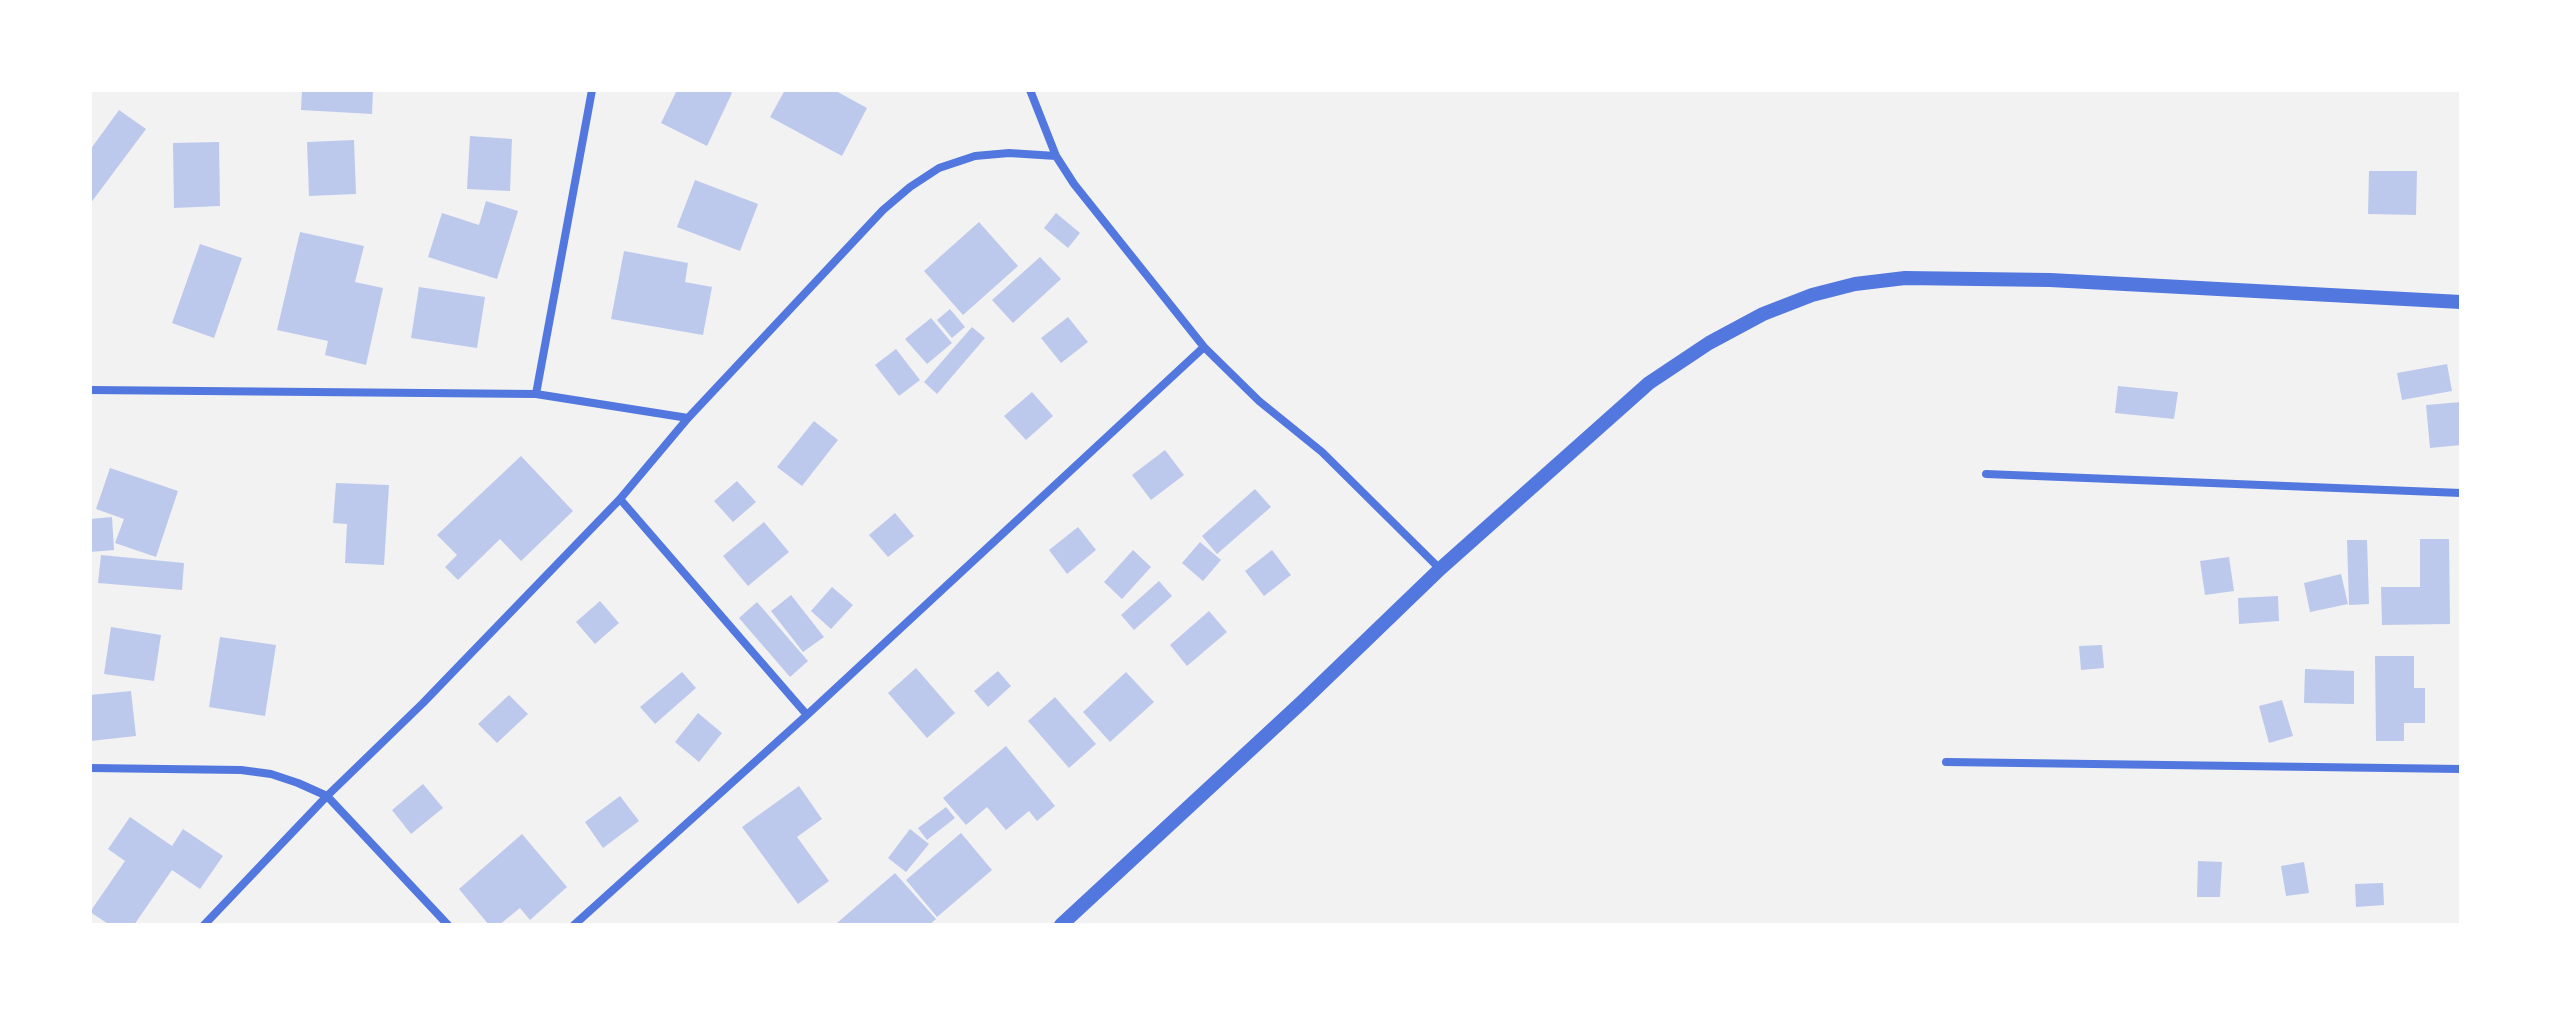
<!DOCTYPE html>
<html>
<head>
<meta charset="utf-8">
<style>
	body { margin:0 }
	#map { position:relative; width:2551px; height:1015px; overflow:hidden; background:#f2f2f2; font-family:"Space Grotesk",sans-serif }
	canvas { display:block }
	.frame { position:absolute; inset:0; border:92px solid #fff; pointer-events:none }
</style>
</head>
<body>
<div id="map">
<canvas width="2551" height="1015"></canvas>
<div class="frame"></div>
</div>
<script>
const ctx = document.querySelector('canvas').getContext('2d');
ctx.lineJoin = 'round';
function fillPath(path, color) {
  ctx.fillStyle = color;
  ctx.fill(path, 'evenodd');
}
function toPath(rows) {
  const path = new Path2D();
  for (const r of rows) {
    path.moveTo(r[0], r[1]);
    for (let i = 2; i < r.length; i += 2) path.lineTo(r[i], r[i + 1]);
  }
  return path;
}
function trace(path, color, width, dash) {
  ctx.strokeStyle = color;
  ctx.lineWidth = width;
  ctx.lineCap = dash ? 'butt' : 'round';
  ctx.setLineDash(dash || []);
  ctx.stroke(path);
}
const building = toPath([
	[302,90,373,90,372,114,301,110],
	[677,90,727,90,732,93,707,146,661,123],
	[785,90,834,90,867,108,842,156,770,117],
	[119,110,146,129,90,204,90,150],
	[470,136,512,139,510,191,467,189],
	[354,140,356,194,309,196,307,142],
	[219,142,220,206,174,208,173,143],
	[2369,171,2417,171,2416,215,2368,214],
	[695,180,758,204,740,251,677,227],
	[486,201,518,211,497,279,428,257,442,213,479,225],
	[1056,213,1080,233,1068,248,1044,228],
	[979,222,1018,266,963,315,924,271],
	[300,232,364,246,355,282,383,288,366,365,325,355,328,341,277,330],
	[200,244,242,258,214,338,172,323],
	[624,251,688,263,685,282,712,287,703,335,611,319],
	[1040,257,1061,279,1013,323,992,300],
	[419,287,485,297,477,348,411,338],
	[950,309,965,327,952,338,937,320],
	[1068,317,1088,342,1061,363,1041,338],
	[931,318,952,343,927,364,905,339],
	[972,327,985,338,937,394,924,382],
	[896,349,920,380,899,396,875,365],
	[2447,364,2452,391,2402,400,2397,373],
	[2118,386,2178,392,2174,419,2115,413],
	[1032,392,1053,416,1026,440,1004,416],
	[2461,402,2461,445,2430,448,2426,405],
	[814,421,838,440,802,486,777,467],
	[1165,450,1184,475,1151,500,1132,475],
	[521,456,573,511,521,561,500,539,458,580,445,567,457,555,437,535],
	[110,468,178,491,156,557,115,543,124,519,96,509],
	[737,481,756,502,733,522,714,501],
	[336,483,389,485,384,565,345,563,347,524,333,523],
	[1255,489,1271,507,1217,554,1202,536],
	[895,513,914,536,888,557,869,535],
	[112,517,114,550,90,552,90,519],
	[764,522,789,552,748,586,723,556],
	[1078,527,1096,550,1067,574,1049,550],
	[2420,539,2449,539,2450,624,2382,625,2381,587,2420,587],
	[2347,540,2367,540,2369,604,2349,605],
	[1200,542,1221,560,1203,581,1182,563],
	[1133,550,1151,567,1122,599,1104,582],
	[1272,550,1291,575,1264,596,1245,571],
	[101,555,184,563,182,590,98,583],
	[2229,557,2234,591,2205,595,2200,561],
	[2341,574,2348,604,2310,612,2304,583],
	[1159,581,1172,596,1134,630,1121,615],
	[832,587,853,605,831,629,811,611],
	[791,595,824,637,803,652,771,611],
	[2278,596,2279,621,2239,624,2238,598],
	[600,601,619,623,595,644,576,622],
	[757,602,808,661,790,677,739,618],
	[1209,611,1227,632,1187,666,1170,645],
	[111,627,161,635,154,681,104,674],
	[220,637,276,645,265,716,209,707],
	[2102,645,2104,668,2081,670,2079,646],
	[2375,656,2414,656,2414,688,2425,688,2425,723,2404,723,2404,741,2376,741],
	[916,668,955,713,927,738,888,693],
	[2305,669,2354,671,2354,704,2304,703],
	[998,671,1011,686,988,707,974,691],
	[682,672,696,688,655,724,640,707],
	[1126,672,1154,702,1110,742,1083,712],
	[131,691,136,736,90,741,90,695],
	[509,695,528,714,497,743,478,724],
	[1055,697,1096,744,1069,768,1028,721],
	[2282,700,2293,736,2269,743,2259,706],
	[698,713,722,733,699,762,675,742],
	[1006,746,1055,806,1037,821,1029,811,1006,830,987,807,966,825,943,798],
	[423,784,443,808,411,834,392,810],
	[799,786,822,819,797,837,829,881,798,904,742,827],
	[620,796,639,821,603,848,585,822],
	[946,807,955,818,927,840,918,828],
	[130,817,172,846,183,829,223,856,200,889,172,870,134,925,110,925,90,912,125,861,108,849],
	[910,829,929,844,906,872,888,858],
	[961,833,992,870,937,917,906,880],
	[522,834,567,887,530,920,520,908,499,925,489,925,459,889],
	[2198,861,2222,862,2220,897,2197,897],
	[2304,862,2309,893,2286,896,2281,866],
	[895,873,936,919,929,925,839,925,837,923],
	[2383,883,2384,905,2356,907,2355,884]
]);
const minor = toPath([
	[1030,90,1056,156,1074,184,1204,347,1259,401,1322,452,1440,569],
	[90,390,536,394,688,418],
	[536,394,592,90],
	[1986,474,2461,493],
	[620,499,807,715],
	[1946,762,2461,769],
	[90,768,241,770,271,774,298,783,327,796,448,925],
	[204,925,327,796,423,703,620,499,688,418,883,210,910,187,939,168,975,156,1009,153,1056,156],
	[574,925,807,715,1204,347]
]);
const tertiary = toPath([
	[1061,925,1302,702,1440,569,1649,383,1709,343,1763,314,1812,295,1855,284,1905,278,2050,280,2461,302]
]);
fillPath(building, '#bdc9ec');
trace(minor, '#5277de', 8);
trace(tertiary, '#5277de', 14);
</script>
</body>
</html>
